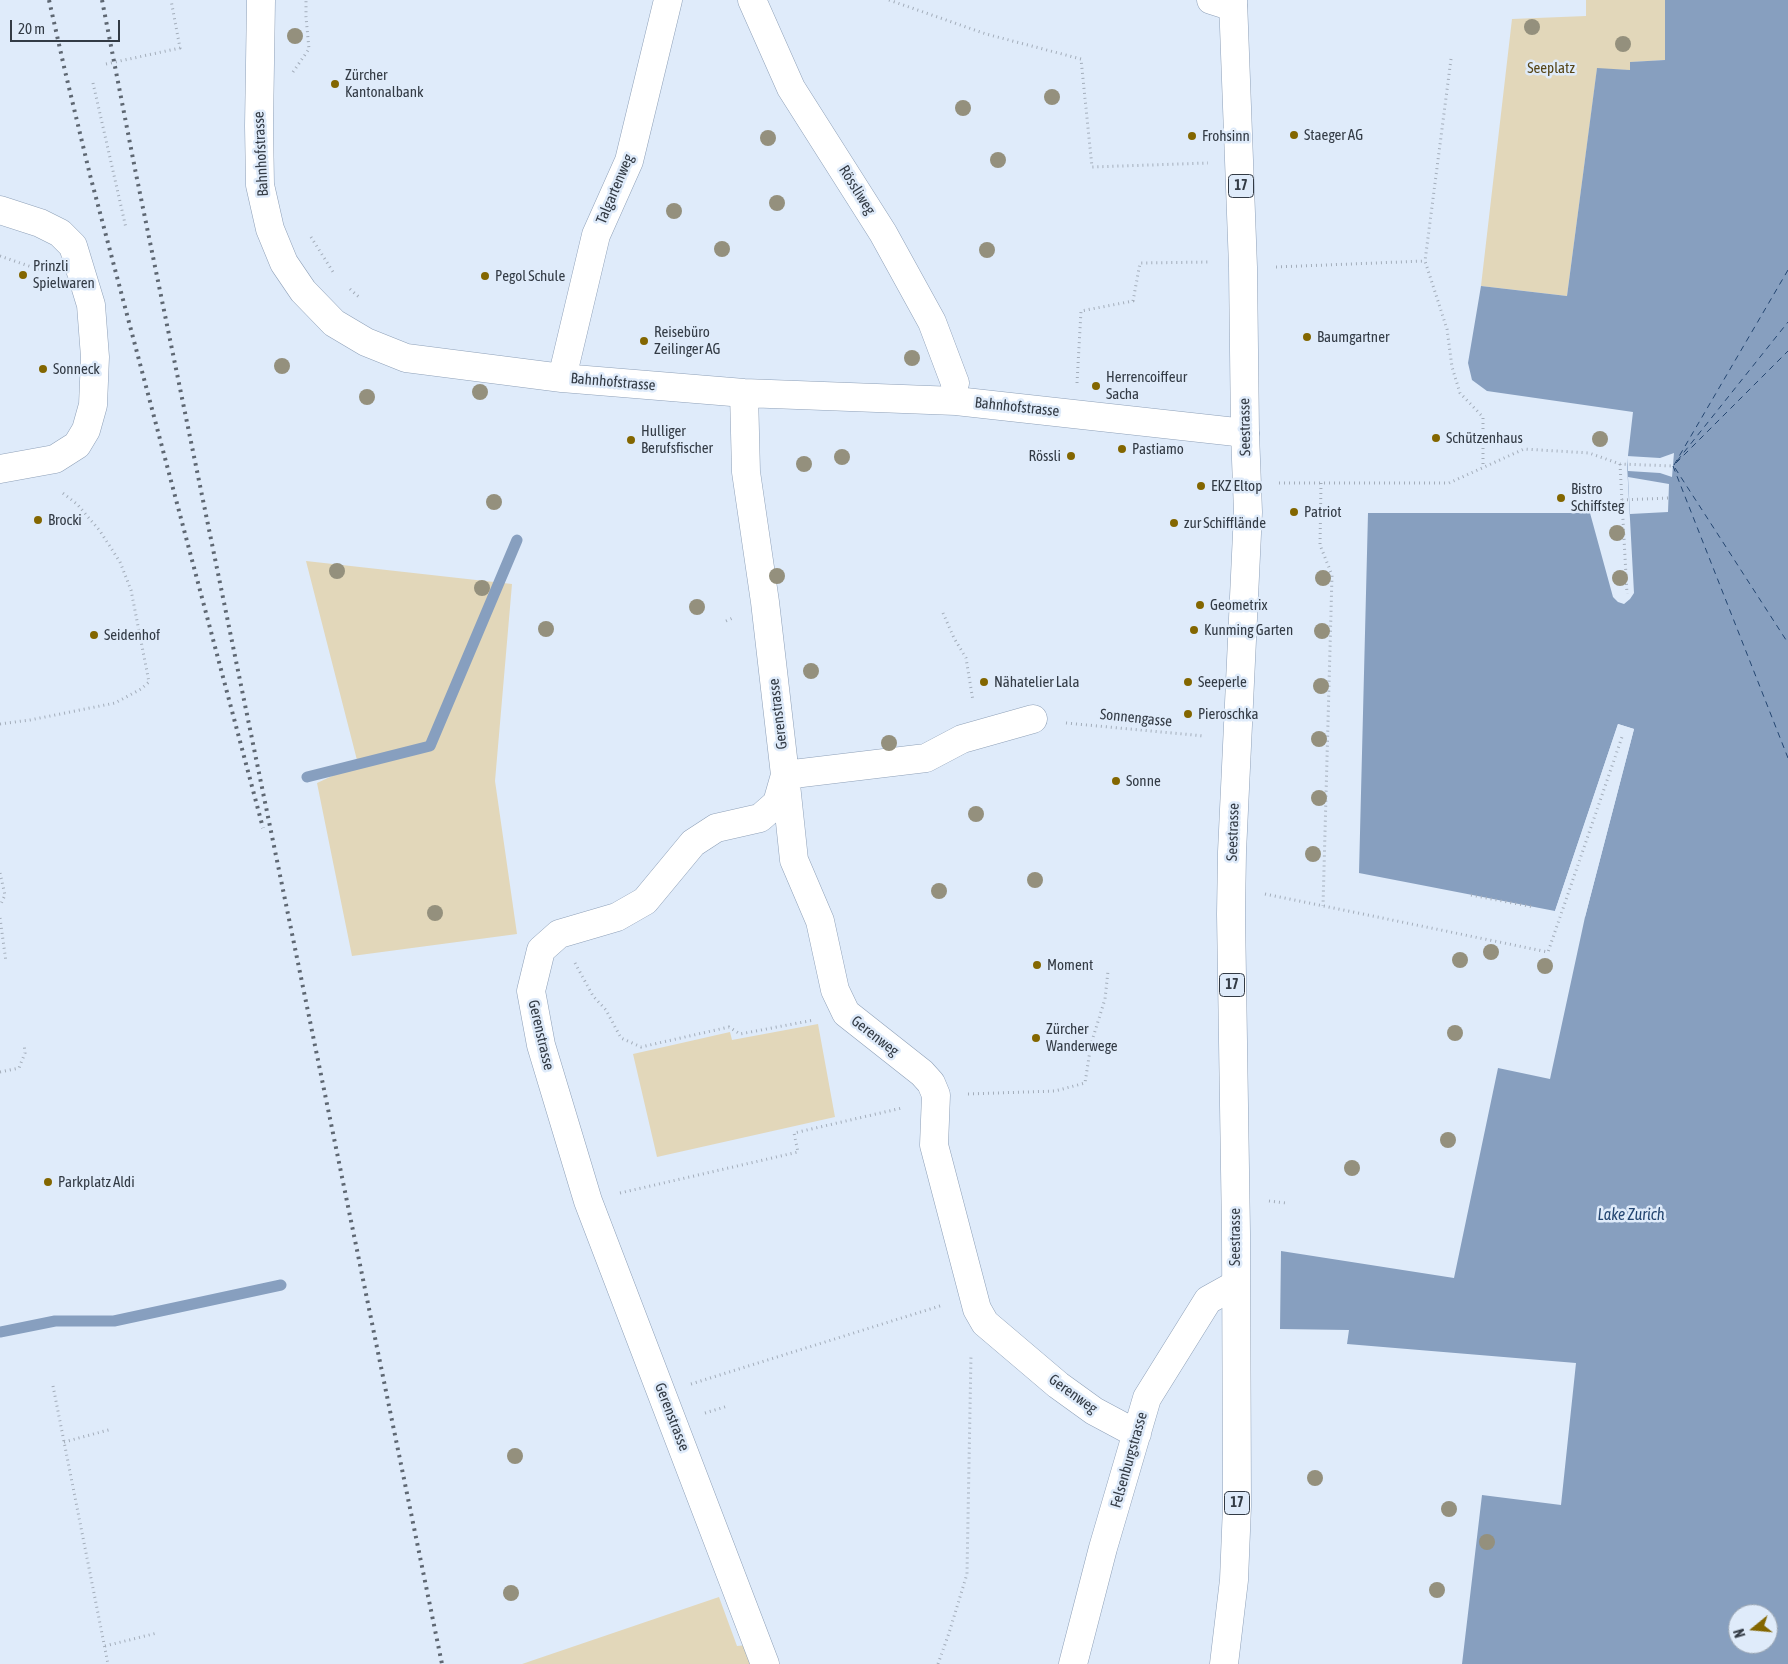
<!DOCTYPE html>
<html>
<head>
<meta charset="utf-8">
<style>
	body { margin:0 }
	#map { position:relative; width:1788px; height:1664px; overflow:hidden; background:#dfebfa; font-family:"Asap Condensed",sans-serif }
	canvas { display:block }
	.north { position:absolute; left:1728px; top:1604px; width:50px; height:50px; box-sizing:border-box; background:#dfebfa; border:1px solid #9aa5b2; border-radius:50%; rotate:253deg; font-size:14px; font-weight:700; line-height:20px; text-align:center; color:#333b45 }
	.north::after { content:''; display:block; margin:auto; width:18px; height:22px; background:#836600; clip-path:polygon(50% 0,100% 100%,50% 72%,0 100%) }
	.scale { position:absolute; left:10px; top:20px; width:110px; height:22px; box-sizing:border-box; border:2px solid #333b45; border-top:0; padding-left:6px; font-size:15px; line-height:18px; white-space:nowrap; color:#333b45; -webkit-text-stroke:4px #dfebfa; paint-order:stroke }
</style>
</head>
<body>
<div id="map">
<canvas width="1788" height="1664"></canvas>
<div class="north">N</div>
<div class="scale">20 m</div>
</div>
<script>
const ctx = document.querySelector('canvas').getContext('2d');
ctx.lineJoin = 'round';
function fillPath(path, color) {
  ctx.fillStyle = color;
  ctx.fill(path, 'evenodd');
}
function toPath(rows) {
  const path = new Path2D();
  for (const r of rows) {
    path.moveTo(r[0], r[1]);
    for (let i = 2; i < r.length; i += 2) path.lineTo(r[i], r[i + 1]);
  }
  return path;
}
function trace(path, color, width, dash) {
  ctx.strokeStyle = color;
  ctx.lineWidth = width;
  ctx.lineCap = dash ? 'butt' : 'round';
  ctx.setLineDash(dash || []);
  ctx.stroke(path);
}
function label(font, color, halo, rows, align = 'center') {
  ctx.font = font + ' "Asap Condensed",sans-serif';
  ctx.lineWidth = 5;
  ctx.setLineDash([]);
  ctx.textBaseline = 'middle';
  ctx.strokeStyle = halo;
  ctx.fillStyle = color;
  for (const [text, x, y, turn = 0] of rows) {
    ctx.save();
    ctx.translate(x, y);
    ctx.rotate((+turn || 0) * Math.PI / 180);
    ctx.textAlign = isNaN(turn) ? turn : align;
    if (halo) ctx.strokeText(text, 0, 0);
    ctx.fillText(text, 0, 0);
    ctx.restore();
  }
}
const green = toPath([
	[1586,0,1665,0,1665,60,1631,62,1630,70,1597,69,1567,296,1481,286,1512,19,1586,16],
	[306,561,512,584,495,781,517,934,352,956,317,783,358,764],
	[818,1024,835,1117,657,1157,633,1054,730,1032,732,1040],
	[719,1597,737,1646,748,1645,756,1664,522,1664]
]);
const water = toPath([
	[1665,0,1788,0,1788,1664,1462,1664,1482,1495,1561,1505,1576,1363,1347,1344,1349,1330,1280,1329,1281,1251,1454,1278,1498,1068,1550,1079,1585,917,1634,729,1618,724,1555,911,1359,873,1368,513,1590,513,1613,597,1618,602,1624,604,1630,599,1634,593,1627,464,1633,412,1487,391,1472,380,1468,363,1481,286,1567,296,1597,68,1630,70,1630,62,1665,60],
	[1738,1614,1768,1614,1768,1644,1738,1644]
]);
const pier = toPath([
	[1674,453,1672,477,1660,473,1628,471,1627,456,1660,458],
	[1628,477,1669,484,1668,512,1630,514],
	[1618,724,1634,729,1585,917,1583,917,1631,731,1620,727,1557,911,1555,911]
]);
const stream = toPath([
	[307,777,430,746,517,540],
	[0,1332,55,1321,114,1321,281,1285]
]);
const ferry = toPath([
	[1677,461,1788,322],
	[1676,463,1788,351],
	[1674,465,1788,270],
	[1673,466,1788,758],
	[1675,468,1788,643]
]);
const path = toPath([
	[889,0,986,34,1081,59,1092,167,1208,163],
	[1451,59,1425,261,1447,329,1452,367,1460,393,1483,417,1483,467],
	[106,64,180,48,171,0],
	[293,72,309,49,306,17,306,0],
	[93,83,126,228],
	[311,237,333,272],
	[0,256,46,272],
	[1276,267,1425,261],
	[350,289,360,298],
	[1077,383,1081,311,1133,301,1140,263,1211,262],
	[1620,464,1627,594],
	[1279,483,1449,483,1524,449,1589,453,1620,464,1673,466],
	[1321,483,1320,545,1332,575,1323,906],
	[1622,500,1668,498],
	[943,613,954,638,966,658,973,701],
	[726,621,735,617],
	[1066,723,1204,736],
	[0,724,30,720,115,703,141,689,149,682,131,590,120,562,100,531,77,504,60,491],
	[0,873,5,895,0,906],
	[1265,894,1548,952,1623,734],
	[1471,895,1534,907],
	[0,918,6,962],
	[575,963,593,996,606,1010,621,1038,641,1047,729,1027,740,1034,814,1020],
	[0,1072,19,1068,25,1053,24,1044],
	[968,1094,1055,1091,1085,1083,1091,1044,1105,999,1108,971],
	[620,1193,798,1152,794,1133,902,1108],
	[1269,1201,1286,1203],
	[691,1384,943,1305],
	[53,1386,108,1664],
	[705,1413,728,1406],
	[64,1442,112,1429],
	[105,1646,157,1633],
	[938,1664,949,1633,967,1574,971,1354]
]);
const minor = toPath([
	[261,0,259,126,260,185,270,229,284,263,303,291,334,323,366,342,406,358,562,378,744,393,956,401,1245,433],
	[752,0,791,88,883,233,932,322,955,383],
	[1211,0,1233,7],
	[0,210,40,223,60,233,73,246,91,305,95,357,93,405,86,430,77,445,55,459,0,469],
	[562,378,596,235,629,161,668,0],
	[744,393,746,472,765,602,785,775,777,803,760,818,716,828,693,843,645,901,617,917,559,934,541,950,531,991,541,1045,588,1201,765,1664],
	[1033,719,962,739,926,758,785,775,794,860,820,921,835,990,846,1013,922,1073,931,1083,936,1095,934,1145,977,1309,985,1323,1058,1385,1094,1411,1137,1434],
	[1073,1664,1103,1548,1147,1398,1208,1300,1235,1285]
]);
const major = toPath([
	[1224,1664,1234,1580,1237,1506,1236,1233,1231,914,1232,852,1248,512,1245,433,1243,267,1233,0]
]);
const rail = toPath([
	[49,0,65,71,90,175,263,828],
	[102,0,136,174,442,1664]
]);
const trees = [
	[1532,27],
	[295,36],
	[1623,44],
	[1052,97],
	[963,108],
	[768,138],
	[998,160],
	[777,203],
	[674,211],
	[722,249],
	[987,250],
	[912,358],
	[282,366],
	[480,392],
	[367,397],
	[1600,439],
	[842,457],
	[804,464],
	[494,502],
	[1617,533],
	[337,571],
	[777,576],
	[1323,578],
	[1620,578],
	[482,588],
	[697,607],
	[546,629],
	[1322,631],
	[811,671],
	[1321,686],
	[1319,739],
	[889,743],
	[1319,798],
	[976,814],
	[1313,854],
	[1035,880],
	[939,891],
	[435,913],
	[1491,952],
	[1460,960],
	[1545,966],
	[1455,1033],
	[1448,1140],
	[1352,1168],
	[515,1456],
	[1315,1478],
	[1449,1509],
	[1487,1542],
	[1437,1590],
	[511,1593]
];
const markers = [
	[335,84,5,"#836600"],
	[1294,135,5,"#836600"],
	[1192,136,5,"#836600"],
	[23,275,5,"#836600"],
	[485,276,5,"#836600"],
	[1307,337,5,"#836600"],
	[644,341,5,"#836600"],
	[43,369,5,"#836600"],
	[1096,386,5,"#836600"],
	[1436,438,5,"#836600"],
	[631,440,5,"#836600"],
	[1122,449,5,"#836600"],
	[1071,456,5,"#836600"],
	[1201,486,5,"#836600"],
	[1561,498,5,"#836600"],
	[1294,512,5,"#836600"],
	[38,520,5,"#836600"],
	[1174,523,5,"#836600"],
	[1200,605,5,"#836600"],
	[1194,630,5,"#836600"],
	[94,635,5,"#836600"],
	[984,682,5,"#836600"],
	[1188,682,5,"#836600"],
	[1188,714,5,"#836600"],
	[1116,781,5,"#836600"],
	[1037,965,5,"#836600"],
	[1036,1038,5,"#836600"],
	[48,1182,5,"#836600"]
];
const shields = [
	[1241,186,25],
	[1232,985,25],
	[1237,1503,25]
];
const shieldNames = [
	["17",1241,186],
	["17",1232,985],
	["17",1237,1503]
];
const parkNames = [
	["Seeplatz",1551,68]
];
const poiNames = [
	["Zürcher",345,75],
	["Kantonalbank",345,92],
	["Staeger AG",1304,135],
	["Frohsinn",1202,136],
	["Prinzli",33,266],
	["Spielwaren",33,283],
	["Pegol Schule",495,276],
	["Reisebüro",654,332],
	["Zeilinger AG",654,349],
	["Baumgartner",1317,337],
	["Sonneck",53,369],
	["Herrencoiffeur",1106,377],
	["Sacha",1106,394],
	["Hulliger",641,431],
	["Berufsfischer",641,448],
	["Schützenhaus",1446,438],
	["Pastiamo",1132,449],
	["Rössli",1061,456,"right"],
	["EKZ Eltop",1211,486],
	["Bistro",1571,489],
	["Schiffsteg",1571,506],
	["Patriot",1304,512],
	["Brocki",48,520],
	["zur Schifflände",1184,523],
	["Geometrix",1210,605],
	["Kunming Garten",1204,630],
	["Seidenhof",104,635],
	["Nähatelier Lala",994,682],
	["Seeperle",1198,682],
	["Pieroschka",1198,714],
	["Sonne",1126,781],
	["Moment",1047,965],
	["Zürcher",1046,1029],
	["Wanderwege",1046,1046],
	["Parkplatz Aldi",58,1182]
];
const streetNames = [
	["Bahnhofstrasse",261,154,-93],
	["Talgartenweg",615,189,-67],
	["Rössliweg",857,190,58],
	["Bahnhofstrasse",613,382,5],
	["Bahnhofstrasse",1017,407,6],
	["Seestrasse",1245,427,-91],
	["Gerenstrasse",778,714,-97],
	["Sonnengasse",1136,718,6],
	["Seestrasse",1233,832,-88],
	["Gerenstrasse",541,1035,77],
	["Gerenweg",875,1036,38],
	["Seestrasse",1235,1237,-90],
	["Gerenweg",1073,1394,36],
	["Gerenstrasse",672,1417,69],
	["Felsenburgstrasse",1129,1460,-74]
];
const waterNames = [
	["Lake Zurich",1631,1215]
];
fillPath(green, '#e2d7ba');
fillPath(water, '#879fbf');
fillPath(pier, '#dfebfa');
trace(stream, '#879fbf', 11);
trace(ferry, '#244671', 1, [6, 5]);
trace(minor, '#8ea0b8', 29);
trace(major, '#8ea0b8', 29);
trace(path, '#a3adba', 3, [1, 4]);
trace(minor, '#fff', 28);
trace(major, '#fff', 28);
trace(rail, '#5e6772', 4, [2.5, 5]);
ctx.fillStyle = '#94907d';
for (const [x, y] of trees) {
  ctx.beginPath();
  ctx.arc(x, y, 8, 0, 2 * Math.PI);
  ctx.fill();
}
for (const [x, y, r, color] of markers) {
  const dot = new Path2D();
  dot.arc(x, y, r, 0, 2 * Math.PI);
  ctx.fillStyle = color;
  ctx.fill(dot);
  trace(dot, '#dfebfa', 2);
}
for (const [x, y, w] of shields) {
  const box = new Path2D();
  box.roundRect(x - w / 2, y - 11.5, w, 23, 4);
  ctx.fillStyle = '#dfebfa';
  ctx.fill(box);
  trace(box, '#333b45', 1);
}
label('bold 14px', '#333b45', null, shieldNames);
label('15px', '#564517', '#dfebfa', parkNames);
label('15px', '#333b45', '#dfebfa', poiNames, 'left');
label('15px', '#333b45', '#dfebfa', streetNames);
label('italic 16px', '#244671', '#dfebfa', waterNames);
</script>
</body>
</html>
